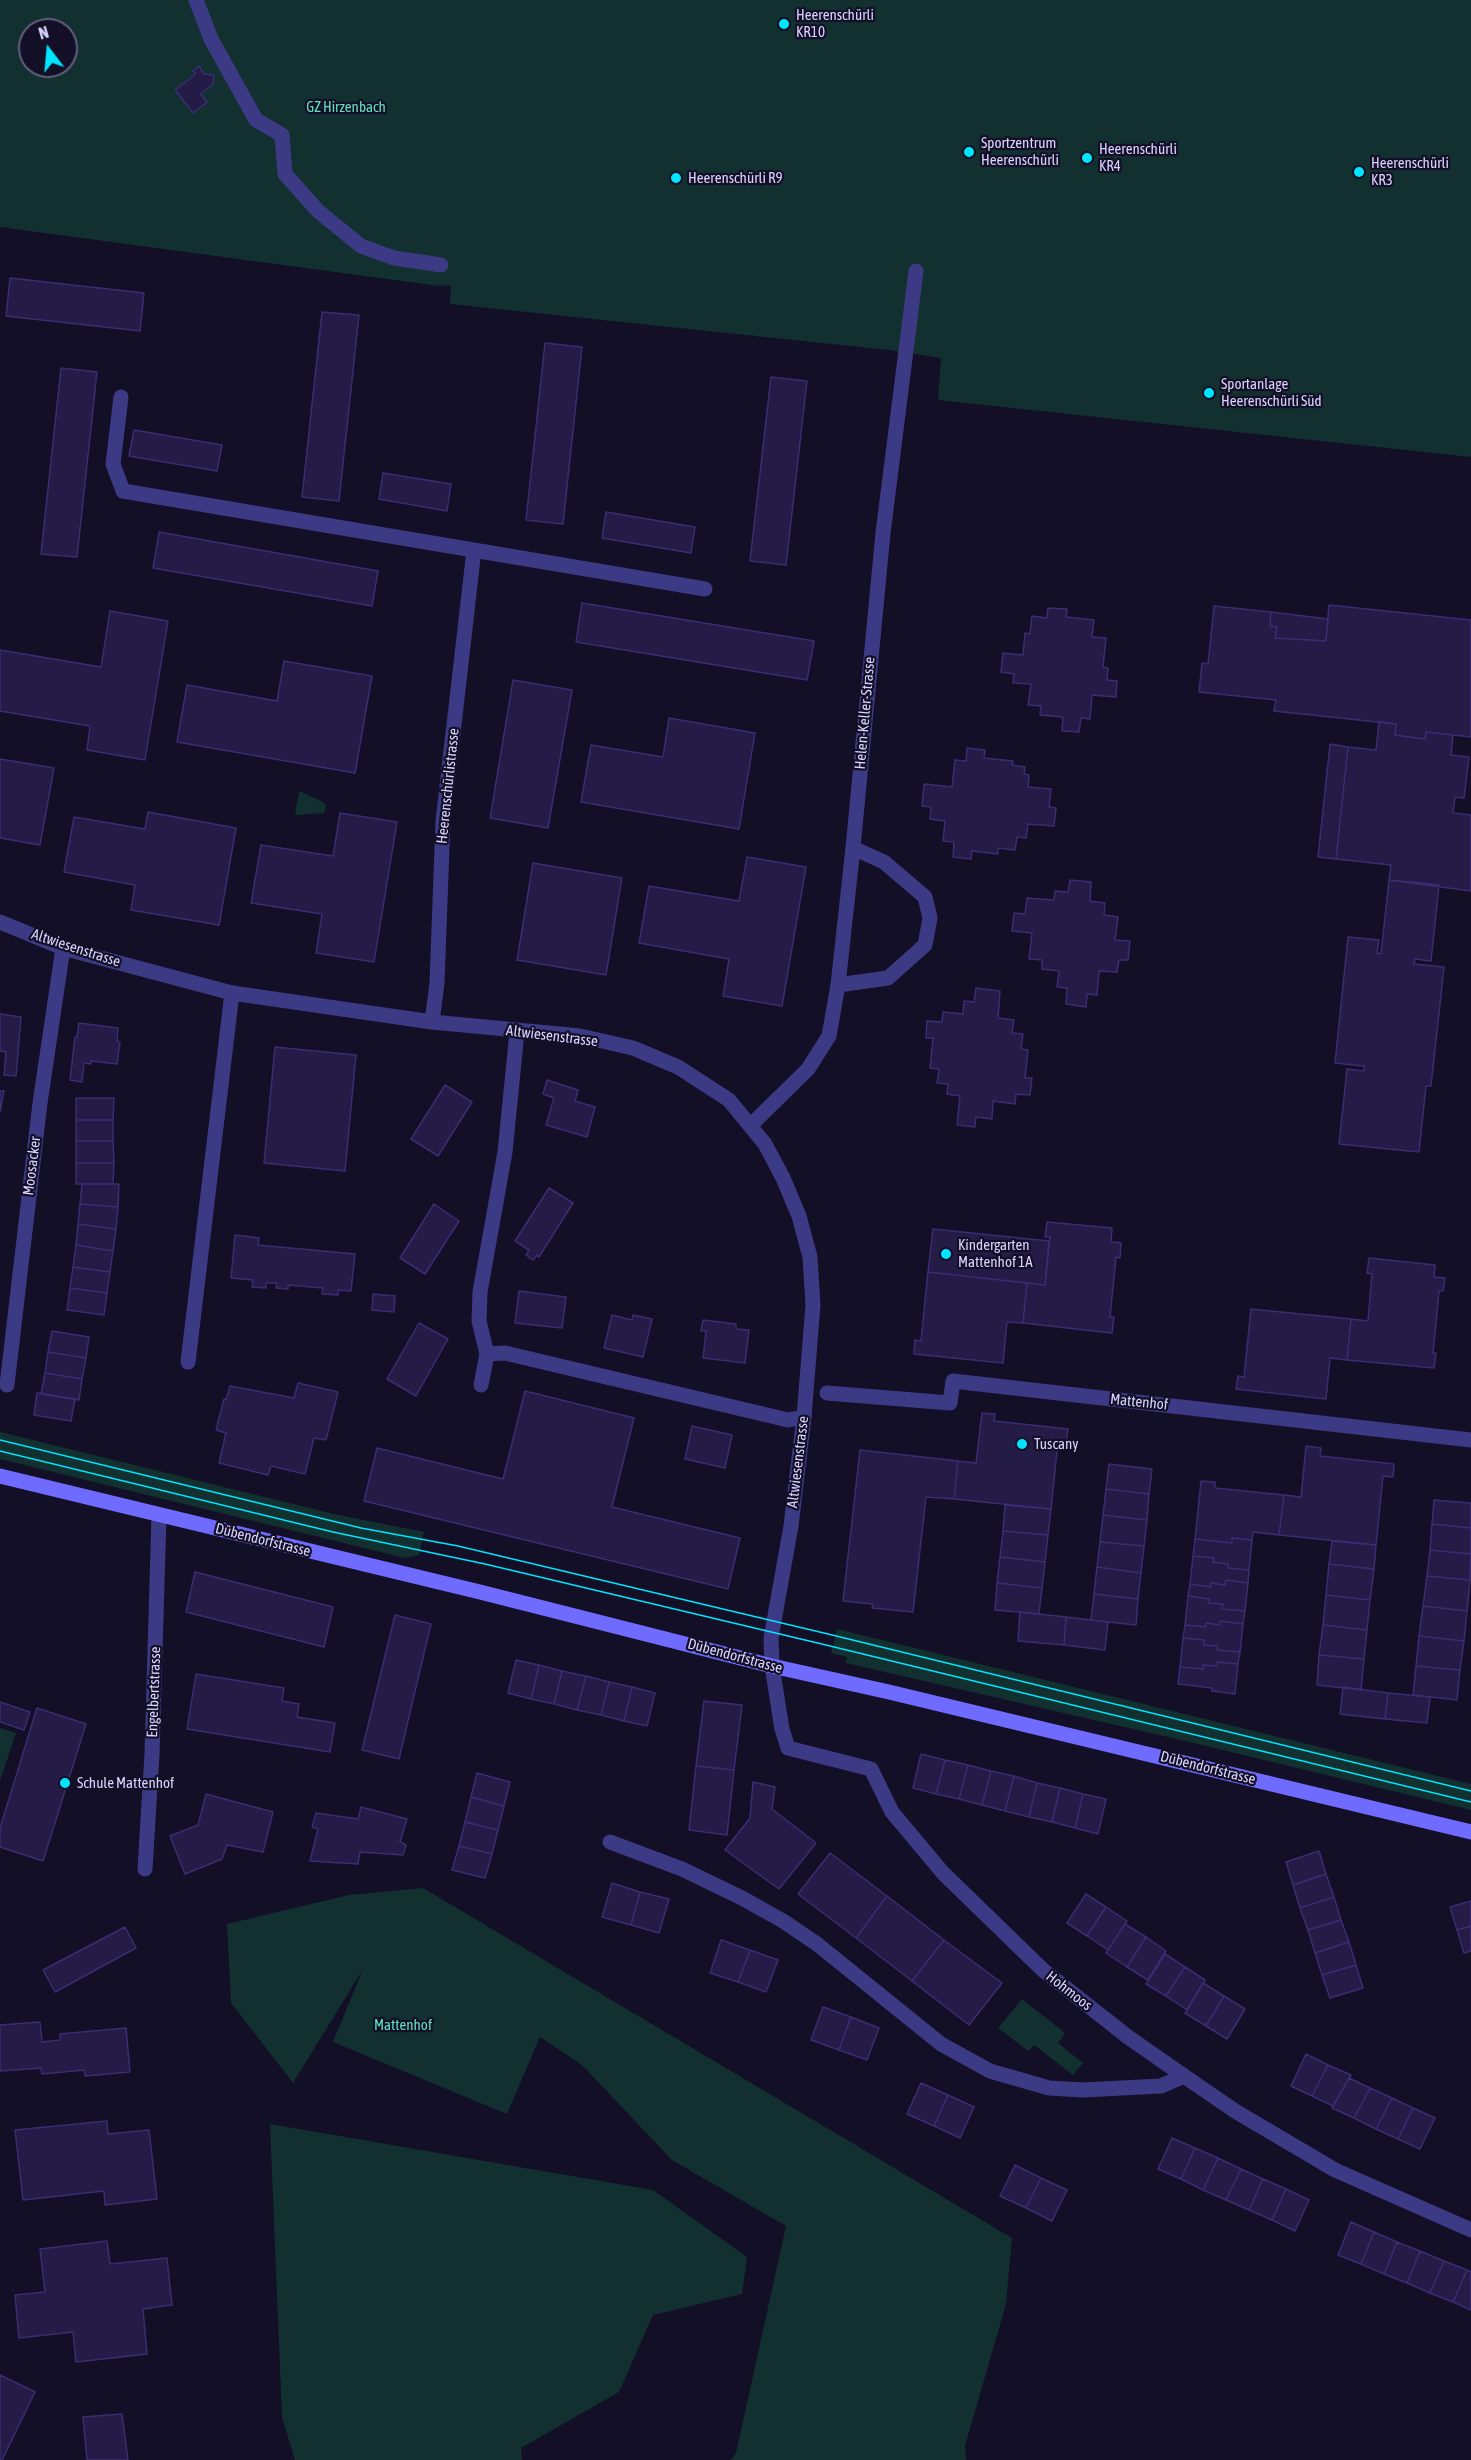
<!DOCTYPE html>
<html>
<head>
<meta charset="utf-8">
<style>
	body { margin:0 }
	#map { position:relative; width:1471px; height:2460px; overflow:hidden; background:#130f26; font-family:"Asap Condensed",sans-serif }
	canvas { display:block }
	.north { position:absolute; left:18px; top:18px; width:60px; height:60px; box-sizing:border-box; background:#130f26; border:2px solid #625e7d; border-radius:50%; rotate:344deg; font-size:16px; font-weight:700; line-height:24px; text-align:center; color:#d9d4ff }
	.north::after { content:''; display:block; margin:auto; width:21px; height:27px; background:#00e5ff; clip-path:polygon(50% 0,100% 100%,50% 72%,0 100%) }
</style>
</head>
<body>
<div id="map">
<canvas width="1471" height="2460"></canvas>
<div class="north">N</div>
</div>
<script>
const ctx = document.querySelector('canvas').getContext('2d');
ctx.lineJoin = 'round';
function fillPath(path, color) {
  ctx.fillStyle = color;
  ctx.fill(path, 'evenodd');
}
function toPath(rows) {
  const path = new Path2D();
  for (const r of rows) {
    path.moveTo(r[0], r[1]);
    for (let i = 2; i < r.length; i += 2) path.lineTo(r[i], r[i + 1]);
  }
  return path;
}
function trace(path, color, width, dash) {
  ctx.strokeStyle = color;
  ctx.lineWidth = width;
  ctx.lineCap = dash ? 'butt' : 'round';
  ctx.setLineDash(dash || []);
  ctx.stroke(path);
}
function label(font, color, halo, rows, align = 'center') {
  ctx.font = font + ' "Asap Condensed",sans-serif';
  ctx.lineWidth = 4.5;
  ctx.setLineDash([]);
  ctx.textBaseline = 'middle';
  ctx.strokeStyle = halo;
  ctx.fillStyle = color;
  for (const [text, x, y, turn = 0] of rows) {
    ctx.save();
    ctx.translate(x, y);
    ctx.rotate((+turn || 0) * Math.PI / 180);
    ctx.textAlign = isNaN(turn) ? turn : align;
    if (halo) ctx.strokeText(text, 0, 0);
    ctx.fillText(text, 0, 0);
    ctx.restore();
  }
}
const green = toPath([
	[0,0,1471,0,1471,457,938,400,941,358,889,350,450,304,451,285,439,286,0,227],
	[30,30,66,30,66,66,30,66],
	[299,791,323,802,326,806,324,813,295,815],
	[0,1432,334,1514,424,1532,419,1555,405,1558,0,1459],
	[837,1629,1471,1784,1471,1810,1194,1743,846,1663,847,1657,831,1653],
	[0,1728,16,1733,0,1781],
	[423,1888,1012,2238,1006,2304,965,2446,966,2460,731,2460,736,2453,786,2226,672,2160,582,2065,540,2037,507,2114,333,2042,363,1969,293,2083,231,2003,227,1924,349,1895],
	[1022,1999,1065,2033,1058,2043,1083,2063,1073,2075,1034,2045,1028,2051,998,2028],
	[270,2124,653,2190,747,2257,742,2294,653,2315,619,2392,521,2448,522,2460,295,2460,282,2417]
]);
const building = toPath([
	[199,66,204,74,214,75,213,84,201,94,207,102,193,113,175,90,196,74,193,71,199,66],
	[10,278,144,293,140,331,6,316,10,278],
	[322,312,359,315,339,501,302,497,322,312],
	[545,343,582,347,563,524,526,520,545,343],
	[61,368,97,372,77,557,41,554,61,368],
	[771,377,807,381,786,565,750,561,771,377],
	[134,430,222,445,217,471,129,456,134,430],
	[383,473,451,484,447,511,379,499,383,473],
	[606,512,695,527,691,553,602,538,606,512],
	[159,532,378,571,372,606,153,568,159,532],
	[582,603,814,641,807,680,576,642,582,603],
	[1329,605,1471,620,1471,737,1426,732,1425,739,1395,735,1396,724,1274,711,1276,700,1199,692,1202,663,1208,664,1214,606,1271,612,1270,626,1277,627,1275,638,1326,641,1329,605],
	[1048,608,1067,609,1066,617,1094,620,1092,637,1106,638,1103,667,1108,668,1107,680,1117,681,1116,697,1092,695,1090,719,1081,718,1079,732,1062,731,1063,717,1040,715,1041,706,1028,705,1031,684,1013,683,1014,674,1001,672,1003,653,1023,655,1025,633,1030,634,1032,616,1047,618,1048,608],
	[110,611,168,621,145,760,87,750,90,726,0,711,0,650,101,667,110,611],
	[1271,612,1328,619,1326,641,1275,638,1277,627,1270,626,1271,612],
	[284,661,372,676,355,773,177,742,187,685,277,701,284,661],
	[513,680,572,690,548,828,490,818,513,680],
	[669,718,755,733,739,829,581,802,591,745,663,757,669,718],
	[1379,722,1396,724,1395,735,1425,739,1426,732,1453,735,1451,755,1469,757,1464,798,1455,797,1453,813,1471,815,1471,891,1389,880,1391,865,1336,859,1348,747,1376,750,1379,722],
	[1330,744,1348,747,1336,859,1318,857,1330,744],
	[967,748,985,750,984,758,1013,761,1012,765,1025,767,1024,774,1029,775,1028,787,1051,789,1049,807,1056,808,1054,826,1028,824,1026,838,1017,837,1015,850,998,848,998,854,972,851,971,859,953,857,954,842,943,841,945,821,930,819,931,807,922,806,924,784,952,787,955,760,966,761,967,748],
	[0,759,54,768,40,845,0,838,0,759],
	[148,812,236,828,219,925,131,910,135,885,64,872,74,817,145,829,148,812],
	[340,813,397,822,374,962,316,953,322,914,251,903,261,845,333,856,340,813],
	[747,857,806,867,782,1006,723,996,729,959,639,943,649,886,739,901,747,857],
	[533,863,622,878,606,975,517,960,533,863],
	[1070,880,1091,882,1090,901,1105,903,1104,915,1118,917,1115,940,1130,941,1128,960,1119,960,1117,972,1099,971,1097,995,1087,994,1086,1007,1066,1004,1067,988,1057,987,1059,971,1042,969,1042,960,1029,959,1032,933,1012,931,1014,913,1025,914,1027,898,1054,900,1055,891,1068,892,1070,880],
	[1389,880,1439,885,1431,961,1415,959,1414,964,1444,967,1431,1086,1426,1086,1419,1152,1339,1144,1347,1069,1364,1071,1364,1066,1335,1063,1348,937,1379,940,1377,953,1381,954,1389,880],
	[976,988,1000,991,998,1018,1014,1020,1012,1033,1023,1034,1021,1049,1028,1050,1025,1078,1032,1078,1030,1095,1016,1094,1015,1104,993,1101,992,1119,976,1117,975,1127,957,1125,960,1096,947,1094,948,1084,937,1083,939,1069,930,1068,933,1038,926,1038,927,1021,942,1022,943,1012,963,1014,964,1001,974,1002,976,988],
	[0,1014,21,1017,16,1076,4,1075,6,1052,0,1051,0,1014],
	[79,1023,118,1028,117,1041,120,1042,117,1064,91,1061,91,1064,84,1063,82,1082,70,1080,75,1037,77,1037,79,1023],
	[275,1047,356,1055,345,1171,264,1163,275,1047],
	[547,1080,578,1090,575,1101,595,1107,587,1137,546,1125,554,1098,543,1094,547,1080],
	[445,1085,472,1102,438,1156,411,1139,445,1085],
	[0,1091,4,1091,0,1112,0,1091],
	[76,1098,114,1098,113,1120,76,1120,76,1098],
	[76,1120,113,1120,113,1141,76,1141,76,1120],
	[76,1141,113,1141,114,1163,76,1163,76,1141],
	[76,1163,114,1163,113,1184,76,1184,76,1163],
	[82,1184,119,1184,118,1207,80,1204,82,1184],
	[549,1188,573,1203,539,1257,537,1255,533,1260,526,1255,529,1250,515,1241,549,1188],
	[80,1204,118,1207,116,1229,78,1224,80,1204],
	[434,1204,459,1221,425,1274,400,1258,434,1204],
	[1047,1222,1112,1228,1111,1242,1121,1243,1120,1258,1116,1257,1110,1317,1114,1317,1112,1333,1023,1323,1027,1283,1045,1285,1050,1237,1045,1237,1047,1222],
	[78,1224,116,1229,113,1251,76,1245,78,1224],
	[933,1229,1049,1241,1045,1285,928,1272,933,1229],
	[235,1235,259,1238,258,1245,355,1254,351,1291,338,1290,338,1295,322,1294,323,1288,288,1285,288,1289,276,1288,277,1283,266,1283,266,1288,252,1287,253,1280,231,1278,235,1235],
	[76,1245,113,1251,110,1272,73,1267,76,1245],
	[1369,1258,1435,1265,1434,1277,1445,1278,1443,1291,1439,1291,1433,1353,1436,1353,1434,1368,1347,1360,1351,1319,1368,1321,1372,1274,1367,1273,1369,1258],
	[73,1267,110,1272,107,1293,70,1288,73,1267],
	[928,1272,1027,1283,1023,1323,1007,1322,1003,1363,914,1354,915,1340,921,1341,928,1272],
	[70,1288,107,1293,104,1315,67,1310,70,1288],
	[519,1291,566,1297,562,1328,515,1323,519,1291],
	[373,1294,395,1296,394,1312,372,1310,373,1294],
	[1251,1309,1351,1319,1347,1360,1330,1358,1326,1399,1236,1389,1238,1376,1244,1377,1251,1309],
	[612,1315,632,1320,633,1315,652,1319,643,1357,604,1348,612,1315],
	[703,1320,736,1324,736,1329,749,1330,745,1363,703,1358,706,1331,701,1331,703,1320],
	[419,1323,448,1339,416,1396,387,1379,419,1323],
	[52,1331,89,1337,86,1358,48,1352,52,1331],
	[48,1352,86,1358,82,1379,45,1373,48,1352],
	[45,1373,82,1379,79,1400,41,1394,45,1373],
	[298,1383,338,1392,326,1440,314,1438,305,1474,271,1466,268,1475,219,1463,226,1433,216,1430,224,1399,226,1400,230,1386,294,1398,298,1383],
	[525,1391,634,1418,612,1507,740,1538,728,1589,364,1501,377,1448,503,1479,525,1391],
	[37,1393,75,1399,71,1421,34,1415,37,1393],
	[982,1413,995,1414,994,1421,1068,1429,1066,1443,1058,1442,1051,1509,954,1499,958,1461,976,1463,982,1413],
	[692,1426,732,1435,725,1468,685,1459,692,1426],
	[1306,1446,1321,1448,1320,1456,1394,1464,1393,1477,1383,1476,1376,1545,1279,1535,1284,1495,1301,1497,1306,1446],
	[860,1450,958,1461,954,1499,926,1497,913,1612,872,1608,873,1604,843,1601,860,1450],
	[1109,1464,1152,1469,1149,1494,1106,1489,1109,1464],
	[1201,1481,1215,1482,1215,1488,1284,1495,1279,1535,1253,1532,1252,1540,1232,1538,1232,1543,1195,1539,1201,1481],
	[1106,1489,1149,1494,1147,1520,1103,1515,1106,1489],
	[1434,1500,1471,1503,1471,1528,1432,1524,1434,1500],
	[1005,1505,1051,1509,1048,1535,1003,1531,1005,1505],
	[1103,1515,1147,1520,1144,1546,1100,1542,1103,1515],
	[1432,1524,1471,1528,1471,1554,1430,1550,1432,1524],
	[1003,1531,1048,1535,1045,1562,1000,1557,1003,1531],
	[1232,1538,1252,1540,1249,1570,1228,1568,1228,1564,1213,1562,1214,1558,1193,1556,1195,1539,1232,1543,1232,1538],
	[1332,1541,1376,1545,1374,1569,1329,1564,1332,1541],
	[1100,1542,1144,1546,1141,1573,1097,1567,1100,1542],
	[1430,1550,1471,1554,1470,1580,1427,1576,1430,1550],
	[1193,1556,1214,1558,1213,1562,1228,1564,1228,1568,1249,1570,1248,1583,1226,1580,1225,1585,1211,1583,1211,1587,1190,1584,1193,1556],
	[1000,1557,1045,1562,1042,1588,997,1583,1000,1557],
	[1329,1564,1374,1569,1370,1600,1326,1595,1329,1564],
	[1097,1567,1141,1573,1138,1599,1094,1594,1097,1567],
	[195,1572,333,1607,324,1647,186,1612,195,1572],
	[1427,1576,1470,1580,1467,1611,1423,1606,1427,1576],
	[1226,1580,1248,1583,1245,1611,1222,1609,1223,1604,1208,1603,1209,1599,1188,1596,1190,1584,1211,1587,1211,1583,1225,1585,1226,1580],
	[997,1583,1042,1588,1039,1614,995,1610,997,1583],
	[1094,1594,1138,1599,1136,1625,1091,1620,1094,1594],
	[1326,1595,1370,1600,1367,1630,1323,1625,1326,1595],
	[1188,1596,1209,1599,1208,1603,1223,1604,1222,1609,1245,1611,1243,1624,1220,1621,1220,1625,1206,1623,1206,1627,1185,1625,1188,1596],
	[1423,1606,1467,1611,1464,1641,1419,1636,1423,1606],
	[1020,1612,1066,1617,1064,1645,1018,1641,1020,1612],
	[395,1615,431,1624,399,1759,362,1750,395,1615],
	[1066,1617,1108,1622,1105,1650,1064,1645,1066,1617],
	[1220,1621,1243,1624,1240,1652,1217,1650,1217,1646,1204,1645,1204,1640,1183,1638,1185,1625,1206,1627,1206,1623,1220,1625,1220,1621],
	[1323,1625,1367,1630,1364,1659,1319,1655,1323,1625],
	[1419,1636,1464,1641,1460,1670,1416,1666,1419,1636],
	[1183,1638,1204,1640,1204,1645,1217,1646,1217,1650,1240,1652,1238,1664,1217,1662,1216,1666,1203,1665,1203,1669,1180,1667,1183,1638],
	[1319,1655,1364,1659,1361,1690,1317,1685,1319,1655],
	[516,1660,539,1665,531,1699,508,1693,516,1660],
	[1217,1662,1238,1664,1235,1694,1212,1691,1212,1688,1178,1684,1180,1667,1203,1669,1203,1665,1216,1666,1217,1662],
	[539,1665,562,1671,554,1704,531,1699,539,1665],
	[1416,1666,1460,1670,1457,1700,1413,1695,1416,1666],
	[562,1671,586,1676,577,1710,554,1704,562,1671],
	[196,1674,284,1688,282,1701,299,1704,297,1717,335,1723,330,1752,187,1729,196,1674],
	[586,1676,609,1682,601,1715,577,1710,586,1676],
	[609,1682,632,1687,624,1721,601,1715,609,1682],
	[632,1687,655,1693,647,1726,624,1721,632,1687],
	[1343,1687,1388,1693,1385,1719,1340,1714,1343,1687],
	[1388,1693,1430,1697,1427,1723,1385,1719,1388,1693],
	[704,1701,742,1705,734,1770,696,1766,704,1701],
	[0,1702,30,1712,24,1730,0,1722,0,1702],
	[37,1708,86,1724,43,1861,0,1847,0,1828,37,1708],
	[921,1754,945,1760,936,1794,913,1788,921,1754],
	[945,1760,968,1765,959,1799,936,1794,945,1760],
	[968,1765,991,1771,982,1805,959,1799,968,1765],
	[696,1766,734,1770,727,1835,689,1830,696,1766],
	[991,1771,1014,1776,1005,1811,982,1805,991,1771],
	[477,1773,510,1782,504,1806,471,1797,477,1773],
	[1014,1776,1037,1783,1029,1817,1005,1811,1014,1776],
	[753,1782,775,1787,772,1809,816,1843,779,1889,725,1850,750,1818,753,1782],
	[1037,1783,1060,1788,1052,1822,1029,1817,1037,1783],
	[1060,1788,1083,1794,1075,1828,1052,1822,1060,1788],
	[206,1794,273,1812,263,1852,227,1845,222,1859,185,1874,170,1836,198,1825,206,1794],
	[1083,1794,1106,1799,1098,1834,1075,1828,1083,1794],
	[471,1797,504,1806,498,1830,465,1822,471,1797],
	[361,1807,407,1819,400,1842,406,1845,403,1855,360,1852,358,1864,310,1861,318,1829,312,1827,316,1813,358,1819,361,1807],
	[465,1822,498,1830,492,1854,459,1846,465,1822],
	[459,1846,492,1854,485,1878,452,1870,459,1846],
	[1319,1851,1326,1874,1293,1885,1286,1862,1319,1851],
	[830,1853,887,1896,856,1938,798,1894,830,1853],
	[1326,1874,1334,1897,1300,1908,1293,1885,1326,1874],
	[612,1883,640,1892,631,1925,602,1917,612,1883],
	[640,1892,669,1899,659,1933,631,1925,640,1892],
	[1086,1894,1106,1907,1087,1936,1067,1923,1086,1894],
	[887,1896,944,1940,912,1981,856,1938,887,1896],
	[1334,1897,1341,1920,1308,1930,1300,1908,1334,1897],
	[1471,1901,1471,1926,1457,1930,1450,1907,1471,1901],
	[1106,1907,1127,1921,1108,1950,1087,1936,1106,1907],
	[1341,1920,1349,1942,1315,1953,1308,1930,1341,1920],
	[1125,1924,1146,1937,1127,1967,1106,1953,1125,1924],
	[1471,1926,1471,1951,1464,1953,1457,1930,1471,1926],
	[125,1927,136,1948,55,1992,43,1970,125,1927],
	[1146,1937,1166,1951,1148,1980,1127,1967,1146,1937],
	[721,1940,750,1950,738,1982,710,1973,721,1940],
	[944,1940,1002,1983,969,2025,912,1981,944,1940],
	[1349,1942,1356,1965,1322,1975,1315,1953,1349,1942],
	[750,1950,778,1960,766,1992,738,1982,750,1950],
	[1165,1954,1185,1967,1166,1996,1146,1984,1165,1954],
	[1356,1965,1363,1988,1330,1998,1322,1975,1356,1965],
	[1185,1967,1205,1980,1187,2010,1166,1996,1185,1967],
	[1203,1983,1224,1996,1206,2026,1185,2013,1203,1983],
	[1224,1996,1245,2009,1227,2039,1206,2026,1224,1996],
	[823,2007,851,2017,839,2050,811,2040,823,2007],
	[851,2017,879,2028,867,2060,839,2050,851,2017],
	[40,2022,42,2042,60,2040,60,2034,126,2028,130,2072,85,2076,84,2070,42,2074,41,2068,0,2071,0,2025,40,2022],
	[1306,2054,1328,2065,1312,2096,1291,2086,1306,2054],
	[1328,2065,1351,2075,1333,2106,1312,2096,1328,2065],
	[1349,2078,1370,2088,1354,2118,1332,2108,1349,2078],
	[921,2083,948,2095,934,2126,907,2114,921,2083],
	[1370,2088,1392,2098,1376,2129,1354,2118,1370,2088],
	[948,2095,974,2107,960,2138,934,2126,948,2095],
	[1392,2098,1413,2108,1398,2139,1376,2129,1392,2098],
	[1413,2108,1435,2118,1420,2149,1398,2139,1413,2108],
	[107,2121,108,2134,149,2130,157,2199,105,2205,104,2191,23,2200,15,2130,107,2121],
	[1172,2138,1195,2148,1181,2179,1158,2169,1172,2138],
	[1195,2148,1218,2158,1203,2190,1181,2179,1195,2148],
	[1218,2158,1241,2169,1226,2200,1203,2190,1218,2158],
	[1015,2165,1041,2178,1026,2208,1000,2196,1015,2165],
	[1241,2169,1263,2179,1249,2210,1226,2200,1241,2169],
	[1041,2178,1067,2190,1052,2221,1026,2208,1041,2178],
	[1263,2179,1286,2189,1272,2220,1249,2210,1263,2179],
	[1286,2189,1309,2200,1295,2231,1272,2220,1286,2189],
	[1351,2222,1374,2232,1361,2264,1338,2255,1351,2222],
	[1374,2232,1397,2242,1384,2274,1361,2264,1374,2232],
	[107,2241,110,2264,167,2258,172,2305,143,2309,147,2354,76,2362,73,2332,19,2338,15,2295,45,2292,40,2249,107,2241],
	[1397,2242,1420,2251,1407,2283,1384,2274,1397,2242],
	[1420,2251,1444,2261,1430,2293,1407,2283,1420,2251],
	[1444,2261,1467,2270,1453,2302,1430,2293,1444,2261],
	[1467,2270,1471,2272,1471,2310,1453,2302,1467,2270],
	[0,2375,35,2392,2,2460,0,2460,0,2375],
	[122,2414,128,2460,87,2460,83,2417,122,2414]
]);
const lane = toPath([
	[196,0,211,39,256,120,282,135,285,174,318,211,361,246,394,258,441,265],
	[121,397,113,464,123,491],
	[838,985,888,978,925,945,930,918,925,897,884,862,853,848],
	[487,1354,479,1321,480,1292,505,1152,517,1032],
	[188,1362,232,993],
	[481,1385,487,1354,505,1353,788,1420,804,1417],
	[610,1842,682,1869,742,1898,783,1921,817,1944,941,2044,990,2071,1049,2088,1083,2090,1161,2086,1184,2076]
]);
const street = toPath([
	[123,491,705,589],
	[0,922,63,948,232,993,432,1022,580,1036,633,1048,678,1067,729,1100,765,1144,783,1178,799,1216,810,1257,813,1305,804,1417,791,1526,771,1638,772,1666,782,1729,788,1748,871,1769,892,1812,943,1873,1043,1970,1128,2037,1184,2076,1235,2111,1335,2170,1471,2230],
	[432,1022,437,983,443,821,474,550],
	[751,1125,808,1069,829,1036,838,985,853,848,883,533,916,271],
	[7,1385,40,1103,63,948],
	[827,1393,950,1403,953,1381,1471,1440],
	[145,1869,152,1754,159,1515]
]);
const secondary = toPath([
	[0,1476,480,1592,772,1666,889,1692,1471,1832]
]);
const tram = toPath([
	[0,1440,361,1528,458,1546,828,1634,1471,1791],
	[0,1451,333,1532,485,1564,826,1645,1471,1802]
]);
const markers = [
	[784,24,6,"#00e5ff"],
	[969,152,6,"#00e5ff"],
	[1087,158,6,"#00e5ff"],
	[1359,172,6,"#00e5ff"],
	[676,178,6,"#00e5ff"],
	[1209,393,6,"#00e5ff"],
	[946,1254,6,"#00e5ff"],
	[1022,1444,6,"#00e5ff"],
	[65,1783,6,"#00e5ff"]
];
const poiNames = [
	["Heerenschürli",796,15],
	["KR10",796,32],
	["Sportzentrum",981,143],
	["Heerenschürli",981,160],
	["Heerenschürli",1099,149],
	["KR4",1099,166],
	["Heerenschürli",1371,163],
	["KR3",1371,180],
	["Heerenschürli R9",688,178],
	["Sportanlage",1221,384],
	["Heerenschürli Süd",1221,401],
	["Kindergarten",958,1245],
	["Mattenhof 1A",958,1262],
	["Tuscany",1034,1444],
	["Schule Mattenhof",77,1783]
];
const parkNames = [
	["GZ Hirzenbach",346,107],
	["Mattenhof",403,2025]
];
const streetNames = [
	["Helen-Keller-Strasse",865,713,-85],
	["Heerenschürlistrasse",448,786,-84],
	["Altwiesenstrasse",76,948,18],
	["Altwiesenstrasse",552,1036,7],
	["Moosacker",32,1166,-83],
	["Mattenhof",1139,1402,6],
	["Altwiesenstrasse",798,1462,-83],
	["Dübendorfstrasse",263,1540,14],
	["Dübendorfstrasse",735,1656,15],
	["Engelbertstrasse",154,1692,-88],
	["Dübendorfstrasse",1208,1768,14],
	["Hohmoos",1069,1991,38]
];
fillPath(green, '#12302f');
fillPath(building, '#241b47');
trace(building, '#3b2d73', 1.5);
trace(lane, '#3d3a85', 15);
trace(street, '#3d3a85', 15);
trace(secondary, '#6f6bff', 15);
trace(tram, '#00e5ff', 1.5);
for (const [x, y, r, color] of markers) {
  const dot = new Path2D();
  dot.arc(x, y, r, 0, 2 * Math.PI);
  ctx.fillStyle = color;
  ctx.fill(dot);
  trace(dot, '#130f26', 2);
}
label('15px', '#d9d4ff', '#130f26', poiNames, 'left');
label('15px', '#5fe0c0', '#130f26', parkNames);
label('15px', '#d9d4ff', '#130f26', streetNames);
</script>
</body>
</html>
